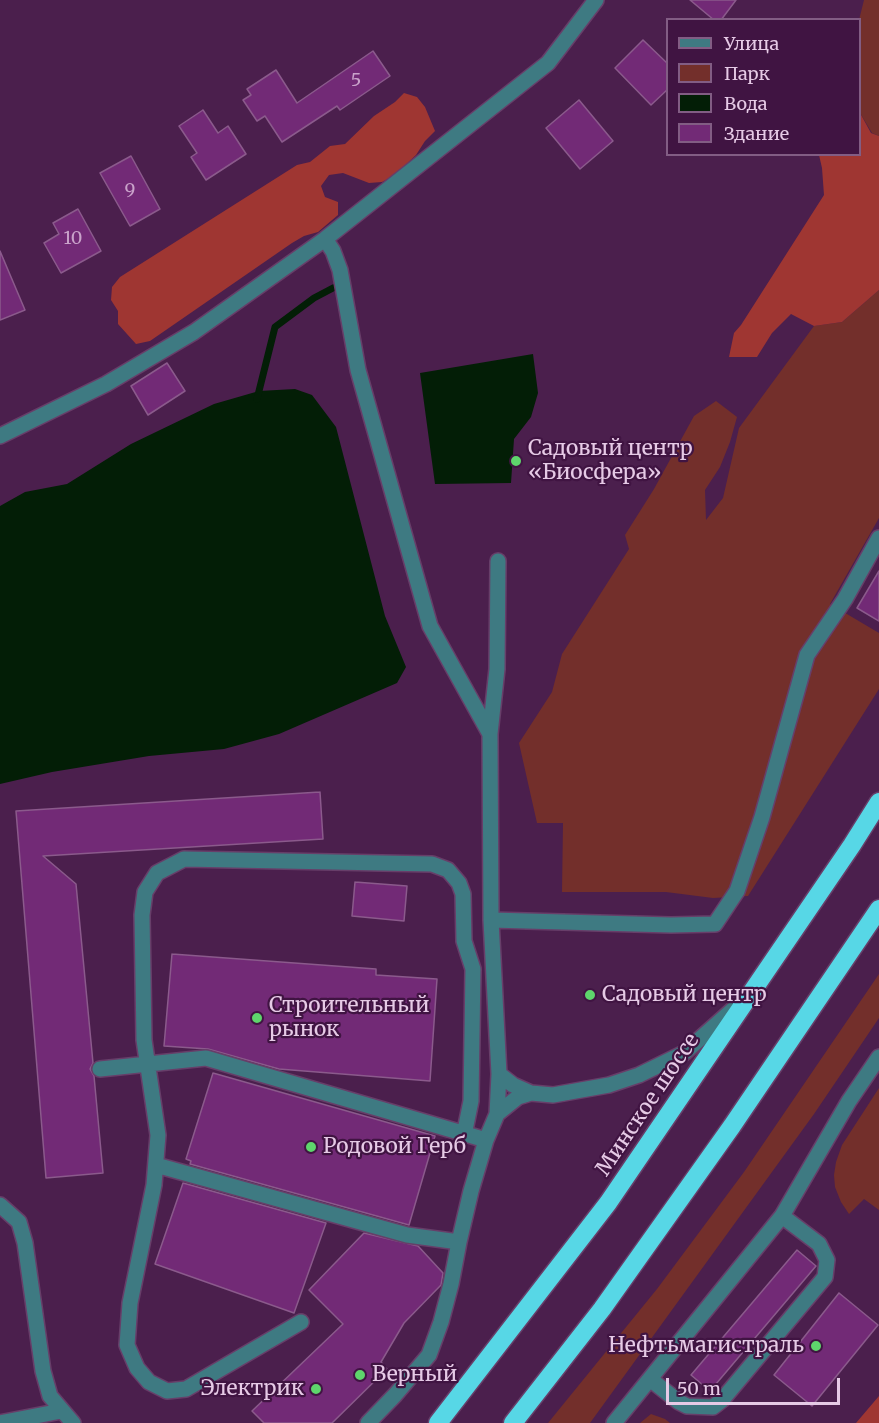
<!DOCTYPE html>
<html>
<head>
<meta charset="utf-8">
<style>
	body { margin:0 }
	#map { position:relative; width:879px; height:1423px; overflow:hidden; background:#4b1f4d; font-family:Merriweather,serif }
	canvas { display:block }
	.legend { position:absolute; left:666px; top:18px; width:195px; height:138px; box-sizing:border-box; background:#401442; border:2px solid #825d84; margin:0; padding:8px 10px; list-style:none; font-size:18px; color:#e6cae6 }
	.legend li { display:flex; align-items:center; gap:12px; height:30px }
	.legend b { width:30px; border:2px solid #825d84 }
	.scale { position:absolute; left:666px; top:1378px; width:174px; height:27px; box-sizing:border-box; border:3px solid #e6cae6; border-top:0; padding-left:8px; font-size:18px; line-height:21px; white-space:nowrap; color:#e6cae6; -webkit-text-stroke:4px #401442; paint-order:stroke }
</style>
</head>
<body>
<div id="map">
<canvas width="879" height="1423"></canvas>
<ul class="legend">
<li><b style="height:8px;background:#3e7a82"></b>Улица</li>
<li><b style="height:16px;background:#732f2b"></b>Парк</li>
<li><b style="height:16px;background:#031e06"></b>Вода</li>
<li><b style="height:16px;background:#722a76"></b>Здание</li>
</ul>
<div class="scale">50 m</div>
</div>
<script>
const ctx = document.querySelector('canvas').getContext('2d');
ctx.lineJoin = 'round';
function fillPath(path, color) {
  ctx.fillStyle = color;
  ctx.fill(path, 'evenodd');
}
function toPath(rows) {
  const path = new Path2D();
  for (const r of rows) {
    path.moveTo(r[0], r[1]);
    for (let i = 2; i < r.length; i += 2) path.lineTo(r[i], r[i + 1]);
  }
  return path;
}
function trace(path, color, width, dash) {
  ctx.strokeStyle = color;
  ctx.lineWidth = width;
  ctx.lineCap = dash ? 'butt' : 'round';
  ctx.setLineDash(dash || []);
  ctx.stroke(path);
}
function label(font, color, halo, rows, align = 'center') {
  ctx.font = font + ' Merriweather,serif';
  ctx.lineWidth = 4.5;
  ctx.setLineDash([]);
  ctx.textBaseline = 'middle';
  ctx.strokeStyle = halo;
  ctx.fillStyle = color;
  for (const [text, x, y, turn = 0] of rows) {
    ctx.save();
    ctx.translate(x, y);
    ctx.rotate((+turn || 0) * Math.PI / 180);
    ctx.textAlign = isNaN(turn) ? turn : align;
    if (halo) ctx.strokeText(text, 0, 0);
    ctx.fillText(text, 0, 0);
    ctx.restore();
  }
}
const green = toPath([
	[864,0,879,0,879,136,872,133,860,113,859,20],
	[879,290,879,518,830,604,879,633,879,689,748,896,713,898,666,892,562,892,563,823,537,823,519,743,552,692,562,654,629,549,625,535,654,489,694,416,716,401,737,417,730,442,720,467,705,490,706,520,723,498,739,428,814,326,842,322],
	[879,974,879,1018,814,1114,590,1423,548,1423,657,1289,744,1172],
	[879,1088,879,1210,864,1199,849,1214,841,1202,835,1187,834,1175,836,1162,842,1145],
	[651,1414,665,1419,670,1423,640,1423]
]);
const forest = toPath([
	[404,93,417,97,425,107,435,131,425,141,416,155,395,175,382,182,369,183,343,173,329,175,321,186,325,197,338,202,338,215,318,232,304,236,292,243,150,341,136,344,118,324,118,311,111,300,112,287,120,277,297,165,310,162,330,146,345,144,374,116,395,102],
	[860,113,871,133,879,136,879,290,842,322,814,326,791,314,772,333,757,357,729,357,734,333,741,325,824,195,822,168,819,155,860,154],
	[879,1396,879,1423,856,1423]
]);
const water = toPath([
	[533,354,538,393,531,417,514,439,511,483,435,484,420,373],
	[295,389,312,395,336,427,385,616,406,667,397,683,279,734,224,749,149,756,52,772,0,784,0,506,25,492,67,484,131,444,214,404,259,391]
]);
const stream = toPath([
	[257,399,275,327,314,298,333,288]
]);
const building = toPath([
	[690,0,736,0,721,20,714,20,690,0],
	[643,40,668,64,668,89,651,105,615,68,643,40],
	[373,51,390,76,340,110,337,106,282,142,265,116,257,121,243,100,251,95,247,89,276,70,297,103,373,51],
	[579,100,613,141,580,169,546,128,579,100],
	[203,110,218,133,228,126,246,154,206,180,191,157,197,153,179,126,203,110],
	[131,156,160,209,130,226,100,173,131,156],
	[78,209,101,251,61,273,44,243,59,234,53,223,78,209],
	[0,251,25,310,0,320,0,251],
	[167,363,185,391,148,415,131,386,167,363],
	[879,571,879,621,857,608,879,571],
	[320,792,323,839,43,856,76,884,93,1063,90,1069,94,1076,103,1173,46,1178,16,811,320,792],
	[355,882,407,886,404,921,352,916,355,882],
	[172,954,376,969,376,975,437,979,430,1081,279,1069,208,1049,164,1046,172,954],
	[213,1073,435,1136,409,1225,190,1164,191,1161,186,1159,213,1073],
	[183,1183,326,1223,294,1313,155,1264,183,1183],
	[364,1233,418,1246,443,1273,441,1285,404,1323,381,1362,387,1369,332,1423,264,1423,252,1411,343,1324,309,1290,364,1233],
	[797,1250,816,1266,710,1391,691,1375,797,1250],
	[839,1293,878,1325,812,1406,774,1375,839,1293]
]);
const minor = toPath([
	[325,239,333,251,340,270,358,370,430,626,490,734,491,920,499,1074,497,1114,486,1140,471,1191,459,1242,451,1284,441,1322,429,1355,395,1395,368,1423],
	[0,436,106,384,194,332,325,239,548,63,596,0],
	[490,734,497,669,498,561],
	[491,920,671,925,715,924,737,891,762,817,807,655,845,599,879,538],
	[100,1069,206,1058,486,1140],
	[499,1074,513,1085,531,1093,553,1095,609,1085,639,1075,684,1053,738,1005],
	[497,1114,518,1097,531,1093],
	[156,1165,407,1235,459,1242],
	[0,1205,19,1222,25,1243,43,1371,50,1396,73,1423],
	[301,1322,186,1389,167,1391,149,1382,137,1368,127,1345,130,1303,154,1185,158,1135,144,1040,142,915,145,892,157,873,184,859,432,864,448,870,459,883,463,894,464,941,473,969,471,1101,464,1135],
	[650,1379,679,1402,687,1406,713,1407,722,1400,825,1277,827,1260,819,1244,782,1216],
	[0,1423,61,1411],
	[614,1423,782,1216,849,1101,879,1057]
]);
const highway = toPath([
	[438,1423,608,1203,852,845,879,802],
	[513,1423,602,1309,732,1126,879,909]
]);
const markers = [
	[516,461,6,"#5ed56c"],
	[590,995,6,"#5ed56c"],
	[257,1018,6,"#5ed56c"],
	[311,1147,6,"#5ed56c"],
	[816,1346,6,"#5ed56c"],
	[360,1375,6,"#5ed56c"],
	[316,1389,6,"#5ed56c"]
];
const numberNames = [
	["5",356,81],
	["9",130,191],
	["10",73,239]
];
const poiNames = [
	["Садовый центр",528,449],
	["«Биосфера»",528,473],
	["Садовый центр",602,995],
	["Строительный",269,1006],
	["рынок",269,1030],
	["Родовой Герб",323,1147],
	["Нефтьмагистраль",804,1346,"right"],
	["Верный",372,1375],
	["Электрик",304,1389,"right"]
];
const streetNames = [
	["Минское шоссе",648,1105,-56]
];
fillPath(green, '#732f2b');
fillPath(forest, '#9f3632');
fillPath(water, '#031e06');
trace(stream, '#031e06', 7);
fillPath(building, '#722a76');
trace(building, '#8b5a8c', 1.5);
trace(minor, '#673e69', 18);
trace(highway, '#673e69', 21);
trace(minor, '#3e7a82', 15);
trace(highway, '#57d7e6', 18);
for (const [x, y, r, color] of markers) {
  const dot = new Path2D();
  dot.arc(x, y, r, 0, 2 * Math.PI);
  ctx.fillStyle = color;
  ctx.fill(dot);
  trace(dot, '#401442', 2);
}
label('18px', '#c9a2ca', null, numberNames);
label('21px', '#e6cae6', '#401442', poiNames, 'left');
label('21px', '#e6cae6', '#401442', streetNames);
</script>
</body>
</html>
